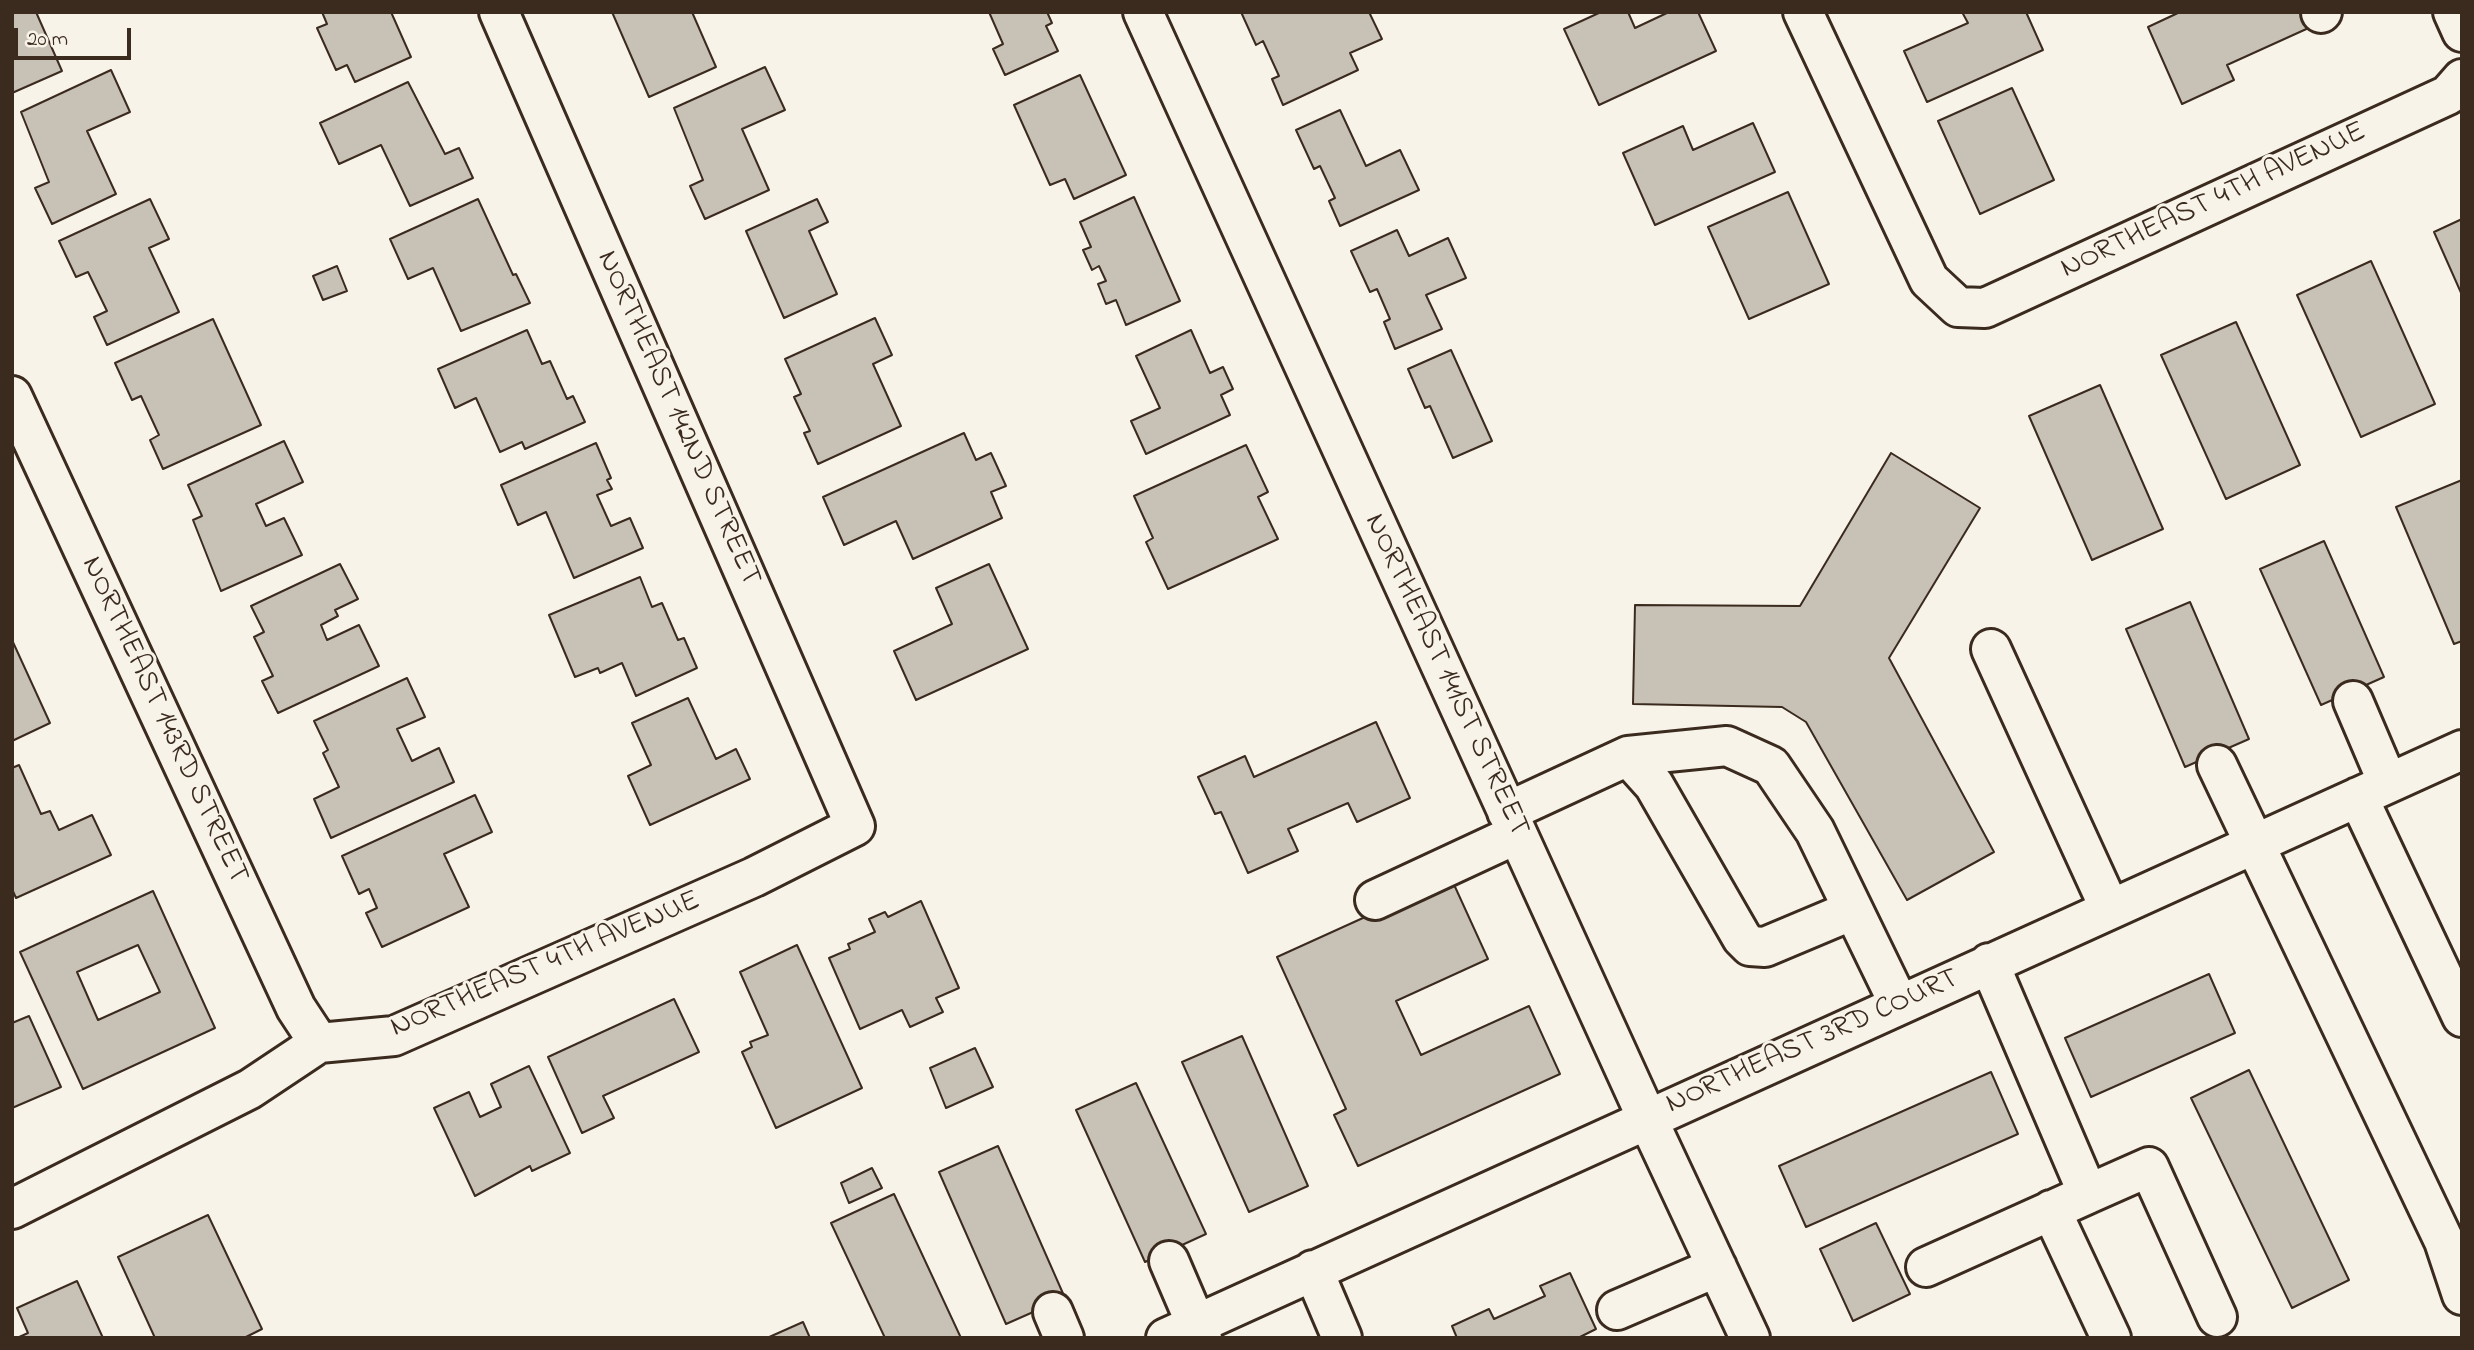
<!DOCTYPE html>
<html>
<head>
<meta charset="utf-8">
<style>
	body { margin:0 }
	#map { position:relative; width:2474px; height:1350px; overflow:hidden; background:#f7f3e8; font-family:"Indie Flower",sans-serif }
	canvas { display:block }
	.frame { position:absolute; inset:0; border:14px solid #3b2a1e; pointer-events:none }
	.scale { position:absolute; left:14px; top:28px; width:117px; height:32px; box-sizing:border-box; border:4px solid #3b2a1e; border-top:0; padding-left:9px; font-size:21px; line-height:24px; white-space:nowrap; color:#3b2a1e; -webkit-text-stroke:5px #f7f3e8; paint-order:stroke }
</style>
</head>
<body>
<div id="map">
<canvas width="2474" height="1350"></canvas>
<div class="frame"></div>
<div class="scale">20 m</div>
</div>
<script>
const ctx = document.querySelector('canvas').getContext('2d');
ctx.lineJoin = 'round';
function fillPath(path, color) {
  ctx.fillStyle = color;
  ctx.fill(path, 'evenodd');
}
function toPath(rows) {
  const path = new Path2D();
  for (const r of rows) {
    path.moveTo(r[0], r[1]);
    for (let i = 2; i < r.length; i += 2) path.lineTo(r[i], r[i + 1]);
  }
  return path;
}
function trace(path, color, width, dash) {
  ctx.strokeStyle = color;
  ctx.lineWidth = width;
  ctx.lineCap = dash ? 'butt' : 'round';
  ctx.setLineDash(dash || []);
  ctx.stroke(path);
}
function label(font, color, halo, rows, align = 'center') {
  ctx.font = font + ' "Indie Flower",sans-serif';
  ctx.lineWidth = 6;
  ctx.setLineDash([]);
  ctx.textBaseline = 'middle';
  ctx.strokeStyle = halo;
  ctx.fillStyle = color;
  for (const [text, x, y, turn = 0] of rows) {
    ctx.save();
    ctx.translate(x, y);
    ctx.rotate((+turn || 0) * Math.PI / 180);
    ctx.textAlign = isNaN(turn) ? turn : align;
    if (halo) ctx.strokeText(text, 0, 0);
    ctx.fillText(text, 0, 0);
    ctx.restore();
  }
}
const building = toPath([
	[12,12,36,12,62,71,12,93,12,12],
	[322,12,391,12,411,57,355,82,347,65,336,70,317,28,327,24,322,12],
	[612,12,692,12,716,67,649,97,612,12],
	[989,12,1047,12,1052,23,1046,26,1058,51,1005,75,993,49,1003,44,989,12],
	[1241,12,1369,12,1382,39,1350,53,1358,70,1283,105,1272,79,1279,76,1263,41,1256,45,1241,12],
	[1601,12,1628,12,1635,28,1669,12,1698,12,1716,51,1599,105,1564,29,1601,12],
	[1962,12,2026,12,2043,50,1927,102,1904,51,1968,23,1962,12],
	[2180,12,2306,12,2313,26,2227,65,2234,80,2182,104,2148,27,2180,12],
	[765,67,785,110,742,129,769,190,705,219,690,186,703,180,674,108,765,67],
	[111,70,130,112,87,131,116,194,52,224,35,188,49,182,21,112,111,70],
	[1080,75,1126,175,1074,199,1065,179,1050,185,1014,105,1080,75],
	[408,82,445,154,459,148,473,178,410,206,381,145,339,164,320,123,408,82],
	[2012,88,2054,180,1980,214,1938,121,2012,88],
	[1340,110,1366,166,1400,150,1419,190,1340,226,1329,201,1335,198,1320,166,1314,169,1296,130,1340,110],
	[1753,123,1775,172,1655,225,1623,153,1683,126,1693,150,1753,123],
	[1788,192,1829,284,1749,319,1708,227,1788,192],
	[1134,197,1180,301,1126,325,1116,300,1106,304,1098,284,1106,281,1099,266,1092,270,1083,250,1091,247,1080,222,1134,197],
	[150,199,169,239,149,248,179,312,107,345,94,317,107,311,88,272,76,277,59,241,150,199],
	[478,199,513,275,516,274,530,303,461,331,433,268,408,279,390,239,478,199],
	[817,199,828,222,809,231,837,294,784,318,746,231,817,199],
	[2462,219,2462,295,2434,232,2462,219],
	[1397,230,1409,256,1448,238,1466,278,1426,295,1442,329,1395,349,1384,322,1390,319,1377,289,1370,292,1351,251,1397,230],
	[2371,261,2435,404,2361,437,2297,295,2371,261],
	[337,266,347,291,323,300,313,276,337,266],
	[875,318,892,355,873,364,901,426,818,464,804,433,810,431,794,397,801,394,785,359,875,318],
	[213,319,261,425,163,469,150,440,159,435,141,396,132,400,115,363,213,319],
	[2236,322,2300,465,2226,499,2161,355,2236,322],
	[527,330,542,364,550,361,567,399,573,396,585,422,525,449,522,442,500,452,476,398,455,408,438,369,527,330],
	[1191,330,1210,373,1223,367,1233,389,1221,395,1230,415,1146,454,1131,421,1160,408,1136,356,1191,330],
	[1451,350,1492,441,1453,458,1430,406,1425,408,1408,369,1451,350],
	[2100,385,2163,529,2092,560,2029,416,2100,385],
	[964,433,976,460,991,453,1006,486,991,492,1002,518,913,559,896,521,844,545,823,497,964,433],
	[284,441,303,482,256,504,266,526,284,518,302,555,221,591,193,520,202,516,188,485,284,441],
	[596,443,611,478,607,480,612,489,597,495,611,526,630,518,643,548,574,578,546,512,518,525,501,485,596,443],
	[1246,445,1268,492,1258,497,1278,539,1168,589,1146,542,1153,538,1134,496,1246,445],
	[1891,453,1980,508,1889,658,1994,852,1907,900,1806,722,1782,707,1633,704,1635,605,1800,606,1891,453],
	[2462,480,2462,641,2454,644,2396,507,2462,480],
	[2324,541,2384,677,2321,705,2260,569,2324,541],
	[340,564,358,599,335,610,338,616,321,625,327,640,359,625,379,666,278,713,262,681,273,676,254,637,264,632,251,606,340,564],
	[989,564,1028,649,916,700,894,651,952,624,936,588,989,564],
	[640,577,652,607,662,603,678,640,684,638,697,668,636,696,622,663,600,673,598,668,575,677,549,615,640,577],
	[2190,602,2249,739,2185,767,2126,629,2190,602],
	[12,640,50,723,12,741,12,640],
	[407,678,425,717,397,729,412,761,439,748,454,782,331,838,314,799,339,787,323,753,328,750,314,721,407,678],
	[688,698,716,759,736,749,750,779,650,825,628,776,651,765,632,723,688,698],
	[1376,722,1410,798,1357,822,1348,803,1288,829,1298,851,1248,873,1221,812,1215,814,1198,777,1245,756,1254,777,1376,722],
	[19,765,41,814,50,811,59,830,92,815,111,855,16,898,12,889,12,768,19,765],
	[475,795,492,832,444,854,469,907,382,947,366,913,377,908,369,889,359,894,342,856,475,795],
	[1451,878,1488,959,1396,1001,1421,1055,1529,1006,1560,1074,1358,1166,1334,1115,1346,1109,1277,957,1451,878],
	[153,891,215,1028,83,1089,20,952,153,891],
	[138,945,160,992,98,1020,77,972,138,945],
	[921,901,959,988,936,998,943,1012,910,1027,902,1010,860,1029,829,958,850,949,848,944,875,932,869,919,885,912,888,917,921,901],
	[797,945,862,1088,776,1128,742,1052,752,1047,750,1042,768,1035,740,972,797,945],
	[2209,974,2235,1033,2091,1097,2065,1038,2209,974],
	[674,999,699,1052,603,1096,614,1118,582,1133,548,1057,674,999],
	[29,1016,61,1087,12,1108,12,1023,29,1016],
	[1242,1036,1308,1186,1249,1212,1182,1062,1242,1036],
	[975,1048,993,1087,946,1108,930,1068,975,1048],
	[529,1066,570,1153,532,1171,530,1166,475,1196,434,1108,469,1092,480,1117,501,1107,491,1084,529,1066],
	[2249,1070,2349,1280,2292,1308,2191,1098,2249,1070],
	[1991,1072,2018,1134,1806,1227,1779,1166,1991,1072],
	[1136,1083,1206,1234,1145,1262,1076,1110,1136,1083],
	[998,1146,1065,1298,1006,1324,939,1172,998,1146],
	[872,1168,882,1188,849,1203,841,1183,872,1168],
	[894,1194,961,1338,885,1338,831,1223,894,1194],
	[208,1215,262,1329,244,1338,155,1338,118,1257,208,1215],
	[1876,1223,1910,1294,1853,1321,1820,1249,1876,1223],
	[1570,1273,1596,1329,1578,1338,1457,1338,1452,1326,1489,1309,1494,1319,1545,1296,1540,1286,1570,1273],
	[77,1281,103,1338,17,1338,28,1333,17,1308,77,1281],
	[803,1322,810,1338,767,1338,803,1322]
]);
const minor = toPath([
	[1143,12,1647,1118,1750,1338],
	[1803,12,1929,280,1958,307,1985,308,2448,95,2462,79],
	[2453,12,2462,32],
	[2321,13,2322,12],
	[12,396,296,1008,319,1043],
	[1991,649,2110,909],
	[2353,701,2388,783],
	[1628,756,1654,785,1742,938,1750,946,1765,947,1853,910],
	[2217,765,2444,1241,2462,1295],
	[2358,797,2462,1017],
	[1507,812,1628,756,1727,746,1771,766,1815,831,1899,1004],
	[1375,900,1517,834],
	[1989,963,2088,1194,2149,1167,2217,1317],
	[12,1209,250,1089,319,1043,394,1036,754,877,855,826,499,12],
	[2051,1210,2111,1338],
	[1169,1261,1202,1338],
	[1926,1267,2088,1194],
	[1313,1270,1342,1338],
	[1617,1310,1717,1267],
	[1053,1312,1064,1338],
	[1166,1338,2462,750]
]);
const streetNames = [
	["NORTHEAST 4TH AVENUE",2214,202,-25],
	["NORTHEAST 142ND STREET",677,419,66],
	["NORTHEAST 141ST STREET",1445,676,65],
	["NORTHEAST 143RD STREET",163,721,65],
	["NORTHEAST 4TH AVENUE",546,966,-23],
	["NORTHEAST 3RD COURT",1813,1043,-24]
];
fillPath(building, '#c8c1b6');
trace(building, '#3b2a1e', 2);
trace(minor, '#3b2a1e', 44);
trace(minor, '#f7f3e8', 38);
label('30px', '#3b2a1e', '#f7f3e8', streetNames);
</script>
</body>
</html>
